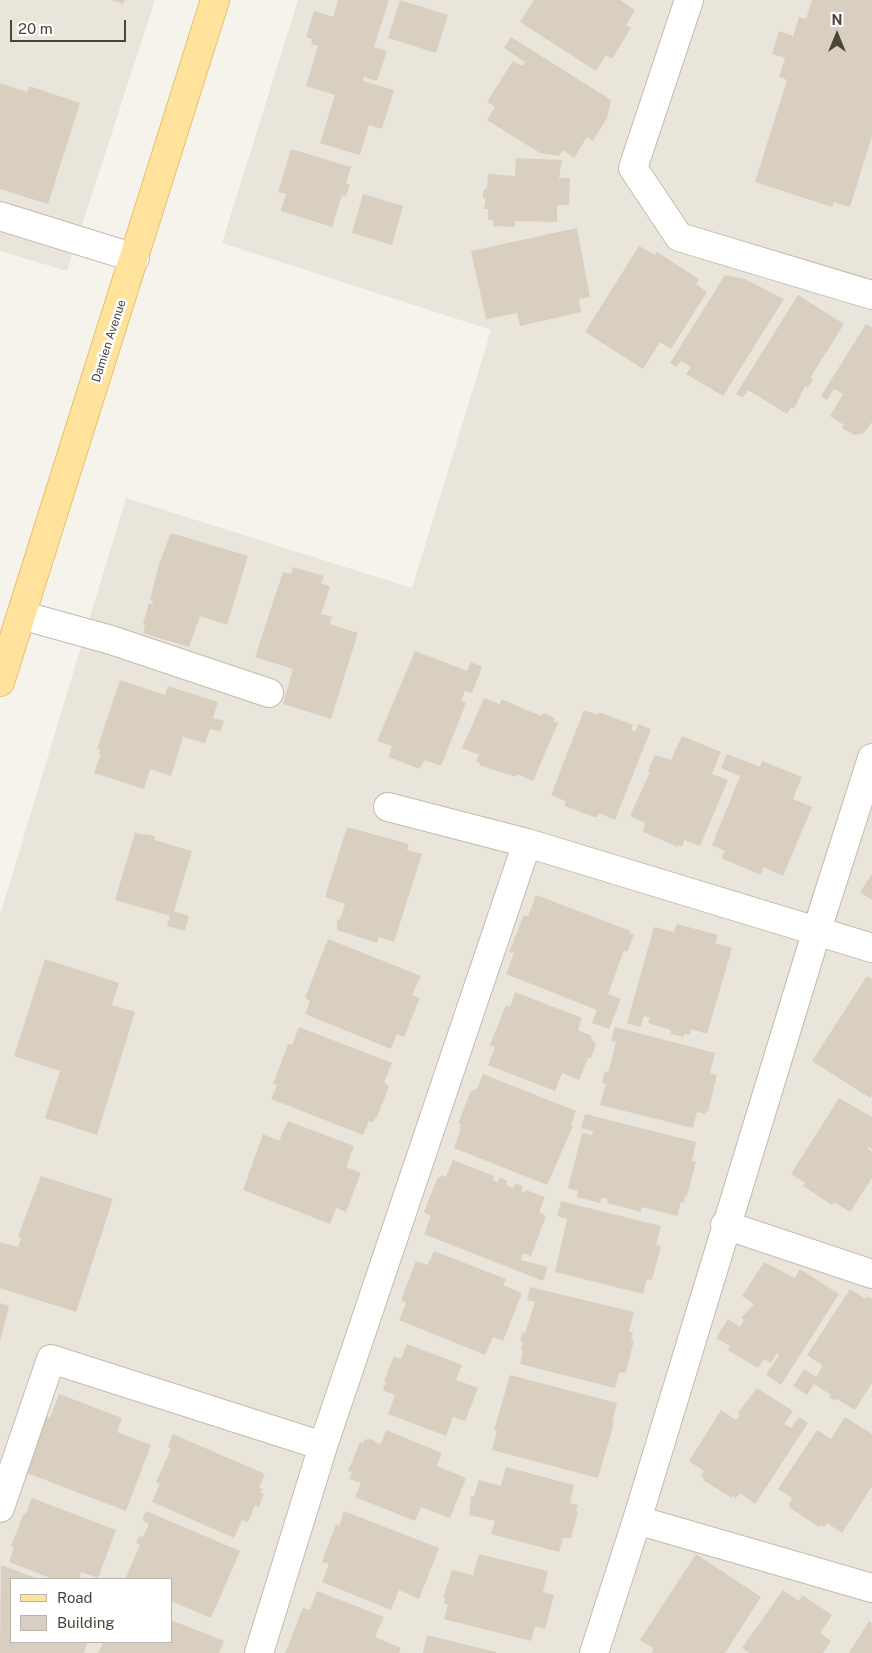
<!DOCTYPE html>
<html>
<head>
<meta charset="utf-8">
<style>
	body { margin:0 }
	#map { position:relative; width:872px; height:1653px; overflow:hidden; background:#f6f3ec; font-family:"Public Sans",sans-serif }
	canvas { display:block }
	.legend { position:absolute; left:10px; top:1578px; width:162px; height:65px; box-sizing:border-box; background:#fff; border:1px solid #b7b4b0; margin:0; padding:6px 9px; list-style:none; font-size:15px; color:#4b4439 }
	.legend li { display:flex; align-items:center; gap:10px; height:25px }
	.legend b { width:25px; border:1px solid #b7b4b0 }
	.north { position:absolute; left:812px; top:10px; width:50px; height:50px; -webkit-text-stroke:4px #fff; paint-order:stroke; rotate:0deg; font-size:14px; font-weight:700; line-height:20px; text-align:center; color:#4b4439 }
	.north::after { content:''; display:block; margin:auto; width:18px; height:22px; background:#4b4439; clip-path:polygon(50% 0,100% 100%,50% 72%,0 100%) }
	.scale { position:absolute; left:10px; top:20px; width:116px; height:22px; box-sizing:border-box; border:2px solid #4b4439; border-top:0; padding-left:6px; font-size:15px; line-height:18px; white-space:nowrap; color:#4b4439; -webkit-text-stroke:4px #fff; paint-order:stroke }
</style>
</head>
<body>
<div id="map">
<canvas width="872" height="1653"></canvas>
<ul class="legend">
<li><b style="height:6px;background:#ffe39c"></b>Road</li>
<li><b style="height:14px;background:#d8cfc1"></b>Building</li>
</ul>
<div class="north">N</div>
<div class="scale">20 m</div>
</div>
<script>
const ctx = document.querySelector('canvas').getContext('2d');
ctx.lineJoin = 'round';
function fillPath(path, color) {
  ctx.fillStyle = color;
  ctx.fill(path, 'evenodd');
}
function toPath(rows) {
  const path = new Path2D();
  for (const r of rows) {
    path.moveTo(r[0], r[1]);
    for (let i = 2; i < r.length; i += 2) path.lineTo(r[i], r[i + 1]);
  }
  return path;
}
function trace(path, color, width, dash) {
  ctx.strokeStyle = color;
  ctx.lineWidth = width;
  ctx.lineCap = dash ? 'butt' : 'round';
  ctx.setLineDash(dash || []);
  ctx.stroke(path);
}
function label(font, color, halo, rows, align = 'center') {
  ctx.font = font + ' "Public Sans",sans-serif';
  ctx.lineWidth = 5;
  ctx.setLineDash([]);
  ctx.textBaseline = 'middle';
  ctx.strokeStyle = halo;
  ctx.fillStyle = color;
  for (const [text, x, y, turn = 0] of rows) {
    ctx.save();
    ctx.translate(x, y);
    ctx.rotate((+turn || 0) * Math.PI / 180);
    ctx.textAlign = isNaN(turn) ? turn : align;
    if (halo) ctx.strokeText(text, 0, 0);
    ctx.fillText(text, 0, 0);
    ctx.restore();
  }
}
const residential = toPath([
	[0,0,155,0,67,271,0,251],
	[298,0,872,0,872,1653,0,1653,0,915,126,498,412,588,491,330,222,243],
	[11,1579,171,1579,171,1642,11,1642]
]);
const building = toPath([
	[111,0,125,0,123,4],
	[338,0,389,0,374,47,387,51,377,81,364,77,363,81,394,90,382,129,369,125,360,155,320,143,335,95,306,86,318,46,311,44,312,39,306,37,314,11,333,17],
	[400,0,448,15,436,53,388,38],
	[534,0,620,0,635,10,626,25,631,28,612,59,606,55,596,71,520,22],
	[812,0,872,0,872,136,850,207,834,202,832,207,755,182,787,80,779,77,785,58,772,54,779,31,793,36,799,17,806,19],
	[511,37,611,100,607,118,593,141,587,137,574,158,563,150,559,156,540,153,487,120,495,107,487,102,513,61,522,66,525,62,504,48],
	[0,83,27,92,29,86,80,103,48,204,0,189],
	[291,149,351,167,346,183,350,185,346,196,342,195,332,227,281,211,286,194,278,192],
	[516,158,562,160,559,178,570,178,569,205,557,205,557,222,515,221,515,227,493,226,493,220,488,220,488,209,484,209,486,198,483,198,483,191,487,187,488,174,515,176],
	[363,194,403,206,392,245,352,233],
	[577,228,590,297,579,299,581,312,520,326,517,313,486,319,471,251],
	[639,246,655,255,657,252,699,279,696,284,707,292,671,349,660,342,643,369,585,332],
	[725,275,745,279,784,299,723,396,686,374,691,367,681,361,676,367,670,363],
	[798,295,844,324,810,378,813,380,808,388,805,386,794,409,791,407,787,414,748,390,743,398,736,394],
	[866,324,872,327,872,422,863,434,854,435,842,428,844,425,830,416,843,394,834,389,827,400,821,396],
	[171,533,248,556,227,625,200,616,189,647,143,633,145,625,143,624,149,603,152,604,153,601,150,600,159,564],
	[293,567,324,576,321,583,330,587,321,614,332,617,330,624,358,633,331,719,283,704,293,669,255,657,283,572,291,574],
	[415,651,467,671,471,662,482,667,472,693,465,691,461,701,466,703,441,766,425,760,419,769,389,757,392,746,377,741],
	[120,680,165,695,168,686,218,702,213,718,224,721,220,732,210,729,205,743,183,737,171,776,150,769,144,789,94,773,101,754,99,754,100,750,97,749],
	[484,698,500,704,501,699,541,716,543,713,555,718,553,721,558,723,533,781,517,774,516,777,479,765,480,763,476,761,479,755,462,748],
	[584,710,598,715,599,712,633,725,631,730,635,732,638,724,651,729,615,820,599,813,597,817,594,817,565,806,565,801,551,795],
	[682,736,721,752,712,774,728,780,700,846,684,840,682,847,678,845,678,847,643,832,645,823,630,816,650,772,648,771,655,755,671,760],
	[727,754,760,767,762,761,802,777,793,799,812,807,783,876,763,867,761,875,721,858,725,851,712,845,740,776,721,768],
	[347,827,409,844,407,850,422,854,394,942,379,937,377,943,337,930,337,919,340,920,345,904,325,897],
	[135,833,155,836,154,840,192,851,174,911,189,916,185,931,167,926,170,916,115,900],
	[872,874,872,900,860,892],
	[536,895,631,931,630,933,634,935,627,952,624,950,608,994,621,999,609,1029,592,1023,597,1010,506,974,514,953,509,952,524,915,528,917],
	[677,924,718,935,715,943,732,948,707,1034,691,1029,690,1035,684,1034,684,1037,671,1034,671,1030,648,1023,650,1018,644,1016,641,1027,627,1023,654,927,674,932],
	[328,939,421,976,412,995,420,998,404,1037,397,1034,391,1049,305,1014,310,1001,305,998],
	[45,959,119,983,112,1005,135,1012,97,1135,45,1118,60,1071,14,1056],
	[867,976,872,979,872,1095,870,1098,812,1061],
	[515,992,582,1018,578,1030,592,1036,591,1038,596,1044,591,1058,588,1058,579,1080,562,1073,555,1091,488,1065,495,1047,490,1045,506,1005,510,1007],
	[299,1027,392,1063,384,1082,389,1087,376,1119,375,1118,373,1122,369,1121,363,1135,271,1099,277,1085,273,1084,288,1044,292,1045],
	[615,1027,715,1053,710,1073,717,1075,708,1112,706,1111,705,1114,697,1112,693,1128,600,1105,606,1084,602,1083,605,1071,608,1073,616,1042,611,1041],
	[483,1074,576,1111,571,1126,573,1126,547,1185,454,1148,461,1128,459,1128,461,1124,458,1123,471,1091,477,1089],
	[839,1098,872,1117,872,1149,869,1147,868,1149,872,1152,872,1178,850,1212,834,1202,832,1205,803,1186,805,1183,791,1174],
	[585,1114,696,1142,692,1161,696,1162,687,1196,685,1196,684,1203,681,1202,677,1216,642,1207,641,1212,607,1203,608,1199,602,1198,600,1203,577,1197,578,1191,568,1188,582,1133,592,1135,593,1131,581,1128],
	[288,1121,354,1146,346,1167,361,1173,346,1212,336,1208,330,1224,243,1190,263,1134,279,1141],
	[453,1160,494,1176,493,1180,498,1182,500,1177,507,1181,506,1185,513,1188,515,1183,523,1186,521,1191,525,1192,526,1190,545,1197,539,1212,546,1216,531,1256,523,1253,521,1260,548,1267,543,1281,424,1234,431,1216,424,1212,438,1177,440,1178,441,1175,446,1177],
	[41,1176,113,1199,76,1312,0,1288,0,1242,18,1247,21,1238,18,1236],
	[561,1201,661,1226,656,1245,661,1246,652,1280,647,1279,643,1294,555,1272,567,1219,557,1216],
	[434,1251,506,1279,503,1285,522,1293,503,1341,493,1337,485,1355,399,1320,406,1303,401,1300,416,1261,428,1265],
	[764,1262,795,1278,800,1269,839,1294,781,1385,766,1375,779,1355,777,1353,771,1363,764,1359,758,1368,728,1350,730,1346,716,1338,728,1319,740,1327,744,1320,741,1318,754,1304,742,1296],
	[530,1287,634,1312,629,1331,633,1333,631,1339,634,1340,626,1372,619,1373,615,1388,520,1364,523,1350,521,1349,523,1342,520,1341,522,1332,525,1333,535,1302,527,1300],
	[850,1289,866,1299,867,1296,872,1299,872,1383,855,1410,837,1399,836,1401,829,1397,831,1395,814,1384,807,1395,793,1386,804,1369,816,1377,823,1366,807,1355],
	[0,1303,9,1306,0,1342],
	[407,1344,462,1365,456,1380,478,1388,465,1421,453,1417,446,1436,388,1414,395,1395,383,1390,386,1381,384,1381,394,1356,401,1359],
	[510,1375,617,1403,612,1423,614,1423,598,1478,492,1450,497,1430,494,1430],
	[757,1388,793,1411,784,1424,791,1428,799,1417,808,1423,755,1504,740,1493,736,1498,733,1496,732,1498,703,1480,704,1478,701,1476,704,1471,689,1461,721,1410,736,1420,740,1415,737,1414],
	[59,1394,122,1418,117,1432,151,1445,126,1511,22,1471,38,1428,42,1430,46,1416,50,1418],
	[845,1417,872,1434,872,1486,842,1533,827,1523,824,1527,820,1525,819,1527,790,1508,789,1505,792,1498,778,1489,817,1430,831,1439],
	[386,1430,442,1453,437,1466,466,1478,450,1518,421,1507,415,1521,355,1497,361,1483,349,1479,352,1472,348,1471,360,1442,363,1443,365,1439,369,1440,370,1438,380,1445],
	[173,1434,265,1474,259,1488,262,1489,260,1493,264,1494,259,1507,255,1505,248,1522,242,1520,234,1538,152,1502,160,1484,156,1482,171,1449,168,1447],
	[506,1467,574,1485,570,1503,578,1505,576,1511,578,1512,571,1538,563,1538,559,1552,491,1534,495,1521,469,1515,471,1496,474,1496,479,1480,501,1486],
	[32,1498,116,1530,98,1578,81,1572,79,1579,53,1579,9,1562,14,1548,11,1546,24,1513,26,1514],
	[146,1511,240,1551,211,1618,171,1601,171,1579,125,1579,140,1545,136,1543,140,1535,143,1537,149,1524,142,1520],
	[344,1511,439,1548,419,1599,399,1590,391,1610,322,1582,329,1564,322,1562,336,1524,339,1526],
	[479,1554,548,1571,543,1592,554,1595,545,1629,535,1626,531,1641,444,1619,448,1605,444,1604,445,1597,443,1597,452,1570,473,1575],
	[696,1554,761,1597,725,1653,652,1653,653,1648,640,1640],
	[1,1565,38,1579,11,1579,11,1642,88,1642,84,1653,0,1653],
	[783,1590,799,1601,802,1595,832,1615,820,1633,831,1641,823,1653,749,1653,742,1648],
	[317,1591,384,1617,375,1637,401,1648,399,1653,285,1653,303,1608,310,1610],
	[171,1620,224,1641,219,1653,98,1653,103,1642,171,1642],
	[869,1621,872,1623,872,1653,849,1653],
	[427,1635,496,1652,496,1653,423,1653]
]);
const minor = toPath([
	[689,0,633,168,679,237,872,295],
	[0,216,135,258],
	[21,615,111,640,269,693],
	[388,807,527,843,872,948],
	[725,1225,872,1274],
	[0,1508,51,1359,323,1446],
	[637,1520,872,1588],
	[259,1653,323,1446,527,843],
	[594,1653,637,1520,817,930,872,758]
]);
const major = toPath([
	[0,682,215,0]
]);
const streetNames = [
	["Damien Avenue",109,341,-72]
];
fillPath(residential, '#eae5da');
fillPath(building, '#d8cfc1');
trace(minor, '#c2bbae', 30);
trace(major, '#e6c16a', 30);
trace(minor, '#fff', 28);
trace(major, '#ffe39c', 28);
label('12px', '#4b4439', '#fff', streetNames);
</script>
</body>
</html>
